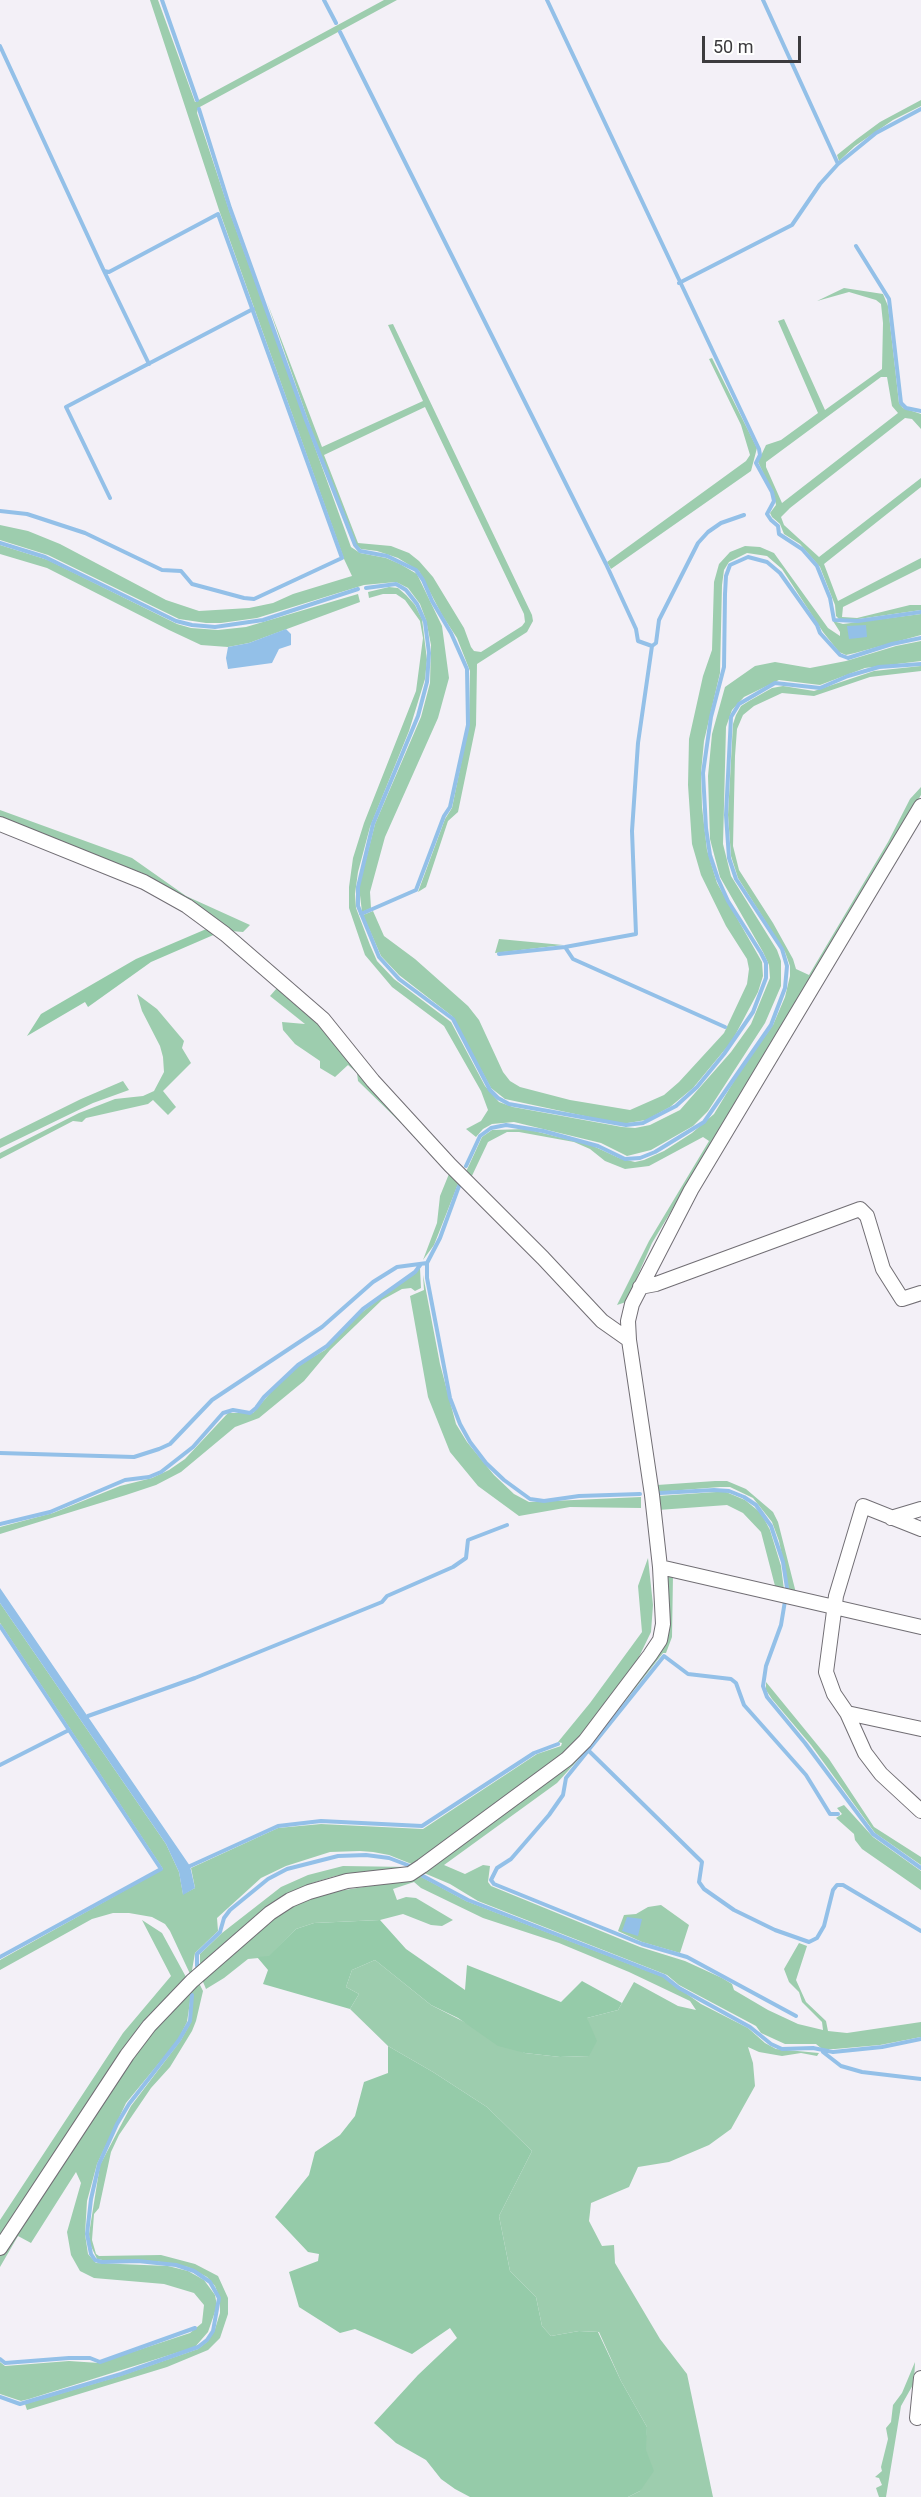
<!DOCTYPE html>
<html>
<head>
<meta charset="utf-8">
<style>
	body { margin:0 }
	#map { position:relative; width:921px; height:2497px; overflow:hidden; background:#f3f0f7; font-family:Roboto,sans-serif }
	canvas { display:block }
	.scale { position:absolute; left:702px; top:36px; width:99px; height:27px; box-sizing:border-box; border:3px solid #3c3b3e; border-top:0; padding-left:8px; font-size:18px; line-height:21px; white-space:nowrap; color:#3c3b3e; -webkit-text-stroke:4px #fff; paint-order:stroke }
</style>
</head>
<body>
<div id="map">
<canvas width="921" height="2497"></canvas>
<div class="scale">50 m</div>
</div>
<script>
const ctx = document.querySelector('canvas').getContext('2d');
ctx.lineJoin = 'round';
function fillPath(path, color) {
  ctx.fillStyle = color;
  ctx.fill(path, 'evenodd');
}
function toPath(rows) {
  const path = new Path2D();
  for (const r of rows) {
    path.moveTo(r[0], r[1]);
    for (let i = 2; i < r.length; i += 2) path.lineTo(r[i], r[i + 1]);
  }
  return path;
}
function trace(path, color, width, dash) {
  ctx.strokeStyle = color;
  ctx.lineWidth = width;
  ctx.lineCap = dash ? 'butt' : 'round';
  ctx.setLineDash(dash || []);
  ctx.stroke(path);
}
const green = toPath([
	[150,0,158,0,195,102,384,0,397,0,198,108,197,113,229,210,351,547,360,553,386,558,400,564,417,574,442,626,449,678,438,718,385,837,370,892,371,908,362,912,359,887,375,824,421,717,430,683,431,645,426,620,420,604,408,588,396,582,364,585,257,618,221,623,206,623,179,619,48,555,0,540,0,525,28,531,60,544,166,600,199,611,249,608,273,603,293,594,352,576,344,559,219,210],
	[921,100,921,106,893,120,855,146,839,161,837,155,857,139,880,122],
	[844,288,883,294,888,306,899,403,903,408,921,414,921,429,912,419,905,418,790,508,781,517,784,525,819,557,921,478,921,487,824,564,838,601,921,558,921,568,843,607,842,617,857,618,910,605,921,605,921,610,852,620,840,620,836,616,835,605,820,567,800,544,784,534,780,524,772,517,770,513,776,505,774,495,758,462,766,445,781,440,818,413,778,321,784,319,825,410,882,369,883,323,881,304,876,300,849,292,817,301],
	[881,377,887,377,892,406,898,413,782,503,766,467,766,462],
	[267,302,322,447,423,401,388,325,393,324,532,615,533,621,527,632,477,664,476,725,458,812,448,821,426,887,418,892,445,819,452,808,469,724,470,671,457,638,442,615,419,571,398,558,377,551,361,549,356,545,318,449],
	[425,407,524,614,525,622,522,626,481,652,474,651,471,647,464,628,433,577,419,561,409,553,391,546,358,543,324,455],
	[712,358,757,448,751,471,611,569,607,562,746,461,750,455,741,425,709,359],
	[0,545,48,560,177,624,191,628,218,630,246,627,358,594,360,602,249,643,228,647,201,645,169,630,47,568,0,554],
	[745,546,760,547,774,553,828,628,840,636,840,632,833,621,843,624,921,614,921,635,855,653,846,655,839,652,823,632,782,569,767,556,747,553,729,562,724,570,722,585,720,673,704,741,701,773,702,807,707,850,717,883,762,962,763,976,758,992,732,1041,693,1088,670,1107,646,1120,622,1124,505,1099,491,1088,452,1016,399,975,381,956,363,915,373,911,384,936,415,959,468,1006,479,1020,503,1072,510,1081,520,1087,570,1100,630,1110,664,1095,679,1082,724,1033,747,984,749,969,747,959,726,926,701,875,692,844,688,785,689,739,703,676,712,650,714,582,719,564,730,552],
	[389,587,398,588,406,595,415,605,422,619,427,660,425,679,409,731,370,827,358,872,355,894,356,908,370,945,377,961,394,979,451,1022,485,1086,499,1102,513,1107,622,1127,635,1128,650,1125,680,1110,731,1052,751,1024,770,978,769,965,763,952,720,877,710,839,708,776,712,734,725,687,755,666,775,662,810,668,846,661,896,646,921,641,921,661,865,668,820,685,779,680,744,697,732,710,726,727,723,844,731,876,777,950,781,961,781,986,765,1023,708,1111,693,1126,651,1150,627,1156,601,1143,514,1122,492,1124,483,1129,476,1137,466,1129,481,1121,488,1110,481,1091,444,1026,392,987,365,955,349,908,349,887,353,858,364,823,416,691,423,638,420,621,405,600,396,594,383,594,369,598,368,592],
	[921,666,921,671,870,677,814,696,782,693,754,706,743,715,737,729,735,756,733,846,739,870,773,923,793,959,796,969,809,975,888,842,910,799,921,787,921,795,652,1243,626,1302,617,1305,649,1241,709,1141,703,1137,649,1166,625,1169,605,1161,590,1149,574,1142,519,1132,507,1132,488,1142,470,1180,465,1174,482,1137,492,1130,526,1129,591,1145,619,1158,635,1162,644,1160,664,1151,692,1133,714,1114,742,1068,773,1025,785,997,790,976,790,966,785,952,738,878,731,856,728,815,733,724,736,715,741,706,749,701,772,688,783,686,814,691,874,671],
	[0,810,132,858,186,896,250,925,243,932,231,931,142,873,0,818],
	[499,939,563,945,495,953],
	[228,941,322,1025,448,1166,446,1172,402,1124,358,1081,357,1073,348,1065,335,1077,320,1068,320,1061,295,1044,283,1030,282,1022,305,1024,270,996,277,988,241,955,224,942],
	[137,994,157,1009,184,1041,182,1048,191,1063,163,1091,176,1107,168,1115,153,1100,148,1104,86,1118,82,1122,73,1121,0,1159,0,1153,79,1113,115,1099,143,1096,154,1091,164,1072,163,1057,160,1046,142,1011],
	[123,1081,129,1090,93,1103,0,1148,0,1139,81,1099],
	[451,1169,460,1179,434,1245,423,1260,437,1223,440,1196],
	[420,1268,421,1288,415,1291,411,1288,402,1289,382,1300,330,1350,304,1381,259,1418,235,1427,181,1472,156,1485,126,1495,0,1534,0,1527,53,1513,120,1486,152,1478,169,1470,185,1459,228,1413,253,1413,272,1391,301,1364,325,1350,361,1313],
	[423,1275,440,1364,456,1424,467,1442,494,1475,514,1494,529,1502,641,1497,641,1508,570,1507,519,1516,478,1486,450,1452,428,1397,410,1296,424,1290],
	[715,1481,727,1481,746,1489,773,1512,778,1522,796,1593,789,1590,779,1541,772,1522,753,1498,730,1487,720,1487,657,1492,657,1485],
	[716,1492,726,1492,745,1500,761,1513,770,1530,781,1566,784,1590,775,1586,761,1532,743,1513,727,1505,658,1510,658,1496],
	[648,1558,653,1605,651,1632,636,1663,588,1727,564,1752,414,1865,389,1855,373,1852,360,1851,330,1852,286,1866,261,1878,217,1918,218,1931,195,1953,191,1976,170,1931,165,1924,152,1917,129,1913,113,1913,92,1919,0,1970,0,1960,163,1869,0,1623,0,1603,166,1844,179,1872,183,1894,195,1888,191,1868,278,1828,321,1824,423,1829,537,1754,561,1746,562,1743,558,1742,590,1703,642,1632,638,1586],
	[663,1574,673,1575,672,1637,666,1653,663,1653,587,1750,557,1783,444,1865,465,1874,483,1865,490,1866,488,1882,491,1886,640,1947,685,1961,722,1978,732,1984,734,1990,768,2010,798,2024,823,2030,822,2022,802,2002,799,1992,789,1982,784,1969,799,1943,807,1946,796,1980,806,2002,826,2021,828,2031,847,2033,921,2022,921,2037,880,2045,835,2049,822,2049,816,2044,785,2044,761,2033,756,2026,679,1985,667,1975,478,1901,450,1884,424,1873,555,1777,573,1760,659,1647],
	[766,1682,829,1759,874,1827,921,1857,921,1865,875,1833,811,1745,772,1699,766,1690],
	[844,1805,873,1837,921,1871,921,1890,862,1849,855,1840,854,1834,836,1818,842,1814,837,1808],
	[343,1866,409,1867,335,1876,312,1883,282,1898,200,1966,200,1954,222,1933,281,1887,308,1875],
	[416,1874,466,1901,663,1977,701,2004,748,2028,765,2043,776,2049,819,2053,817,2056,801,2053,782,2056,759,2052,748,2047,753,2063,755,2086,731,2129,709,2145,669,2162,638,2167,629,2187,591,2203,589,2221,602,2246,614,2245,615,2263,660,2339,687,2374,713,2497,628,2497,640,2491,647,2427,621,2381,599,2332,579,2331,551,2336,542,2326,536,2297,510,2271,499,2216,532,2151,487,2107,433,2072,388,2046,350,2009,359,1994,346,1987,352,1970,375,1960,431,2005,525,2053,560,2057,589,2056,587,2018,618,2010,634,1982,678,2006,696,2010,690,2001,629,1972,559,1943,483,1918,421,1888,414,1882,393,1889,397,1900,406,1897,416,1898,453,1920,442,1926,431,1925,403,1914,380,1920,314,1923,296,1929,269,1957,248,1959,224,1978,206,1989,201,1977,294,1902,326,1893,407,1880],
	[661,1905,689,1925,680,1953,642,1942,618,1931,624,1915,636,1914,648,1907],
	[142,1920,162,1933,186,1977,185,1981,117,2060,0,2237,0,2220,25,2182,123,2033,171,1976],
	[198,1981,203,1991,196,2021,192,2031,170,2067,151,2088,119,2135,111,2152,99,2208,94,2214,92,2240,96,2254,99,2256,161,2255,195,2264,218,2276,228,2298,228,2314,220,2338,208,2350,167,2367,27,2410,25,2404,120,2376,198,2349,208,2341,215,2329,220,2313,220,2299,215,2286,207,2277,188,2267,155,2261,113,2262,97,2259,90,2244,89,2234,100,2165,131,2106,181,2040,191,2022,192,1999,190,2002,187,2022,178,2040,126,2103,97,2164,87,2201,85,2234,88,2254,96,2263,168,2266,188,2271,204,2280,215,2295,217,2306,208,2332,195,2347,29,2399,21,2401,0,2394,0,2362,5,2366,69,2361,99,2363,190,2333,202,2323,204,2305,194,2293,164,2284,94,2278,80,2271,71,2255,67,2232,81,2183,76,2172,31,2243,18,2236,0,2267,0,2254,142,2043],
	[915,2362,914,2383,901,2406,886,2497,879,2497,876,2488,882,2485,879,2478,875,2477,882,2471,881,2467,888,2439,886,2428,891,2422,893,2405,902,2393]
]);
const forest = toPath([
	[211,927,218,933,151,962,88,1007,85,1002,27,1036,41,1014,136,959],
	[380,1920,406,1949,465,1990,467,1965,561,2002,582,1981,622,2003,618,2010,587,2018,597,2041,589,2056,560,2057,525,2053,498,2046,458,2018,431,2005,375,1960,352,1970,346,1987,359,1994,350,2009,263,1984,268,1970,257,1957,269,1956,296,1929,314,1923],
	[388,2046,433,2072,487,2107,532,2151,499,2216,510,2271,536,2297,542,2326,551,2336,579,2331,598,2332,621,2381,647,2427,646,2450,654,2471,640,2491,628,2497,470,2497,455,2489,441,2479,426,2460,396,2443,374,2423,418,2375,457,2338,450,2328,412,2354,355,2329,340,2333,299,2307,289,2272,318,2261,319,2254,308,2252,275,2217,309,2175,315,2152,340,2135,355,2116,364,2082,388,2073]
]);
const water = toPath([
	[866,625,867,637,849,639,847,626],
	[286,629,291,634,291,645,279,649,272,663,228,669,226,658,228,647,249,643],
	[0,1588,190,1866,195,1888,183,1895,179,1872,166,1844,0,1603],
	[627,1917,642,1919,638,1936,622,1931]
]);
const stream = toPath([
	[162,0,197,100],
	[324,0,336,23],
	[547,0,759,449,760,455,756,463,772,492,774,501,767,514,771,520,778,526,779,534,802,549,817,566,830,598,834,620,858,621,921,612],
	[763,0,838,164],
	[340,32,606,564,636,629,638,641,652,646,656,643,659,620,698,543,708,532,721,523,744,515],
	[0,46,104,271,109,272,218,214,342,558,254,599,244,598,192,584,181,571,162,570,85,533,27,514,0,511],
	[199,109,230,208,306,420,355,545,360,551,387,556,416,570,423,580,432,601,451,633,467,669,468,725,450,807,444,816,416,890,361,914],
	[856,246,889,299,901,403,906,408,921,411],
	[104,271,149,364],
	[679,283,792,225,820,184,838,164,876,133,921,109],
	[110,498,66,407,253,309],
	[0,543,45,557,176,621,192,625,215,627,263,620,358,589],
	[366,588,396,584,406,590,417,604,425,622,429,653,427,682,418,716,373,824,358,887,358,906,379,957,399,979,453,1019,490,1090,498,1098,509,1104,626,1125,643,1123,676,1106,697,1087,724,1054,753,1012,766,978,766,963,761,953,728,901,718,879,710,855,706,828,703,773,711,717,724,667,725,594,726,576,730,565,748,557,767,562,780,573,817,625,820,633,840,655,848,658,892,644,921,638],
	[565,947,573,959,725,1027],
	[499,954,565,947,636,934,632,831,638,743,652,646],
	[466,1166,480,1136,491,1128,506,1125,543,1131,598,1146,625,1159,640,1158,655,1152,704,1122,771,1025,785,988,787,966,782,949,736,879,729,858,726,815,731,717,739,704,775,683,820,688,848,676,879,667,921,664],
	[459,1186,440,1238,427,1263,427,1278,450,1398,460,1424,470,1442,486,1463,504,1480,530,1499,544,1501,579,1496,640,1494],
	[0,1453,134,1457,159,1449,170,1444,212,1400,322,1327,373,1282,397,1267,427,1263],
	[660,1493,714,1490,729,1491,744,1497,756,1505,771,1526,783,1562,787,1588],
	[0,1524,50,1512,125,1480,149,1477,161,1472,193,1447,223,1413,233,1410,250,1413,256,1408,264,1397,298,1365,327,1346,363,1309,415,1272,421,1264],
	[785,1601,781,1625,766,1666,763,1686,767,1697,805,1743,873,1834,921,1868],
	[0,1626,161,1869,0,1957],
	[88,1716,195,1678,382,1602,387,1596,453,1567,466,1558,468,1540,507,1525],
	[589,1751,702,1862,699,1882,704,1889,734,1910,775,1930,809,1942,817,1938,824,1926,833,1890,837,1885,843,1885,921,1931],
	[0,1765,69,1730],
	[190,1866,278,1826,321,1821,422,1826,534,1753,558,1744],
	[423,1876,468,1900,664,1976,679,1988,750,2027,771,2044,782,2049,813,2048,833,2052,882,2047,921,2039],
	[197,1966,197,1954,220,1932,224,1918,230,1910,268,1879,287,1869,338,1856,366,1855,389,1858,410,1866],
	[796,2016,687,1957,642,1944,494,1884,491,1880,497,1868,511,1859,549,1815,563,1795,566,1778,664,1656,688,1674,731,1679,736,1683,744,1705,806,1775,830,1814,838,1814],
	[823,2052,841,2066,862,2072,921,2079],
	[0,2359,5,2363,69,2358,90,2358,100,2362,195,2328],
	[0,2397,20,2404,121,2374,198,2347,207,2340,213,2331,219,2298,210,2282,194,2271,176,2265,138,2261,102,2262,95,2260,91,2254,87,2234,91,2199,99,2164,117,2124,129,2104,179,2040,190,2021,192,1995]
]);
const minor = toPath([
	[0,824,144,882,187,906,225,934,323,1019,373,1081,450,1165,543,1258,602,1321,629,1340],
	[640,1287,656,1284,860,1209,867,1216,883,1269,902,1299,921,1293],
	[891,1518,921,1509],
	[921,1529,863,1506,836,1596,826,1672,834,1694,847,1713,865,1753,881,1774,921,1811],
	[660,1567,921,1627],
	[847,1713,921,1729],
	[0,2248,127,2055,149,2026,192,1981,270,1913,290,1900,309,1892,347,1881,410,1874,422,1866,567,1759,585,1741,650,1655,660,1640,663,1624,660,1567,652,1495,629,1340,628,1321,632,1304,691,1190,921,806],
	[917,2418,921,2378]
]);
fillPath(green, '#9dcdae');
fillPath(forest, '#95cba9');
fillPath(water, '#93c0e8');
trace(stream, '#93c0e8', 4);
trace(minor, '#716e74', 16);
trace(minor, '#fff', 14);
</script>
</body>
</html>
